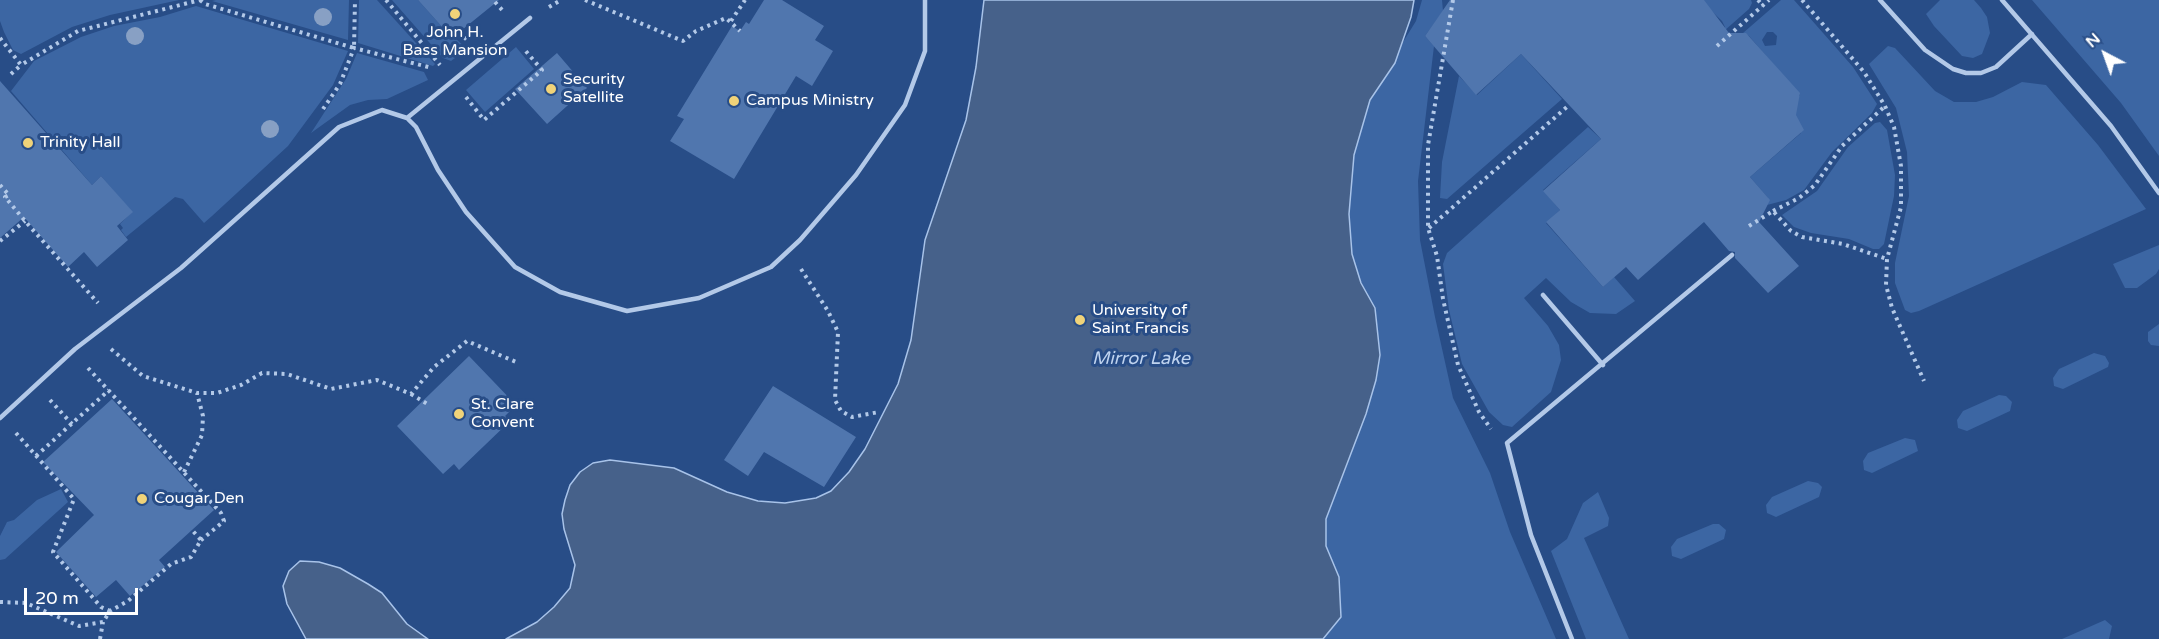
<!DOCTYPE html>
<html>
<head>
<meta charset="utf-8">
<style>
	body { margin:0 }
	#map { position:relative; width:2159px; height:639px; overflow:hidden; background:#284d87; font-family:"Varela Round",sans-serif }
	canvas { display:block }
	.north { position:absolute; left:2075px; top:24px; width:60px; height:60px; -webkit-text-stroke:4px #284d87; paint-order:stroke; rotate:319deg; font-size:16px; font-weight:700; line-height:24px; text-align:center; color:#fff }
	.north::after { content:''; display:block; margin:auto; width:21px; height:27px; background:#fff; clip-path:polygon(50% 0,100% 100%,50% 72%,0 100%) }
	.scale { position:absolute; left:24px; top:588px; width:114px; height:27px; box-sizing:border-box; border:3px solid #fff; border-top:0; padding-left:8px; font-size:18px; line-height:21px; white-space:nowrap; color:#fff; -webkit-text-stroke:4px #284d87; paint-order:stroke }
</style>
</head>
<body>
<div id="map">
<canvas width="2159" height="639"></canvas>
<div class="north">N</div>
<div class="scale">20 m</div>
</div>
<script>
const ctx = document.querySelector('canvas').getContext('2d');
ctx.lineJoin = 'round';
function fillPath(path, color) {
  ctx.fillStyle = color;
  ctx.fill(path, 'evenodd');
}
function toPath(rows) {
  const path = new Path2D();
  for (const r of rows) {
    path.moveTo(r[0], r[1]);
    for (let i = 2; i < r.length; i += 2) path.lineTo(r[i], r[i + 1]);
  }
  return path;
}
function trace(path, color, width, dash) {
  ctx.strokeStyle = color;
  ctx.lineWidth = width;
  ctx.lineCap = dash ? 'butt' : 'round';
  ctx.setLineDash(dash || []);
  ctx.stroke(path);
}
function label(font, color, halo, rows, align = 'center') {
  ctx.font = font + ' "Varela Round",sans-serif';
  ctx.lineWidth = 6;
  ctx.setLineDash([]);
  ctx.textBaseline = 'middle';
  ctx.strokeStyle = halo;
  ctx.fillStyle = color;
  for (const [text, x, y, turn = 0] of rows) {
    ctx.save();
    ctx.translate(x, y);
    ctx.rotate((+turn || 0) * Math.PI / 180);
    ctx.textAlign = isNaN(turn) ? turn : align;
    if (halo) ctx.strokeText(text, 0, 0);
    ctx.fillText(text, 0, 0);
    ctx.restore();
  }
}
const green = toPath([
	[0,0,179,0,110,15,72,27,21,54,13,50,4,32,0,21],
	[216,0,349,0,348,40,212,1],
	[359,0,377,0,435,64,433,66,358,43],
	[392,0,418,0,452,38,454,37,467,49,451,61,443,58],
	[1422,0,1442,0,1443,11,1425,36,1434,46,1418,181,1420,240,1435,317,1453,398,1490,473,1510,532,1556,639,1323,639,1341,617,1339,577,1326,546,1326,519,1366,414,1380,355,1375,308,1343,276,1342,132,1395,63,1400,47,1416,21],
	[1700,0,1751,0,1752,3,1749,9,1724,31,1725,27,1722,21],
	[1781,0,1794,0,1853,67,1877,104,1872,113,1832,152,1804,190,1786,200,1767,205,1768,198,1750,177,1801,133,1801,125,1787,109,1800,95,1749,36,1743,33],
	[1767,32,1773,32,1777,36,1776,45,1765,46,1762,40],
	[1940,0,1974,0,1981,8,1987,17,1990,33,1982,54,1973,58,1962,56,1934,26,1926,14],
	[2032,0,2159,0,2159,156,2121,103],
	[196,6,348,51,333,85,288,146,212,216,204,223,183,199,175,197,126,237,121,230,123,228,120,224,132,212,101,176,92,185,11,91,34,61,81,37,114,26,160,17],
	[1888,46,1895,48,1935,91,1954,102,1976,102,1993,97,2022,82,2046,85,2098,145,2146,209,1919,311,1911,313,1905,310,1895,283,1895,263,1909,196,1907,152,1896,108,1869,64],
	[516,47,534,69,485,112,466,90],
	[357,53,424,72,428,80,387,99,368,100,350,105,311,133,346,79],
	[1521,54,1562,99,1447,199,1440,198,1442,162,1459,76,1477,95],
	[1880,122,1887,130,1895,175,1894,196,1884,244,1879,249,1873,249,1849,239,1811,233,1794,227,1782,215,1817,191,1848,147,1875,123],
	[1588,127,1601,139,1543,190,1560,210,1546,223,1603,287,1614,277,1635,301,1616,314,1590,313,1571,302,1546,278,1524,298,1548,326,1559,345,1561,360,1551,392,1512,427,1503,425,1489,412,1462,364,1449,310,1443,264,1447,253],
	[2159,245,2159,269,2156,274,2137,288,2125,288,2113,264],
	[2159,324,2159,346,2151,345,2148,341,2148,332],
	[2094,353,2105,356,2109,363,2108,367,2063,389,2054,386,2053,378,2059,369],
	[1999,395,2006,396,2012,402,2010,411,1967,431,1958,428,1957,420,1963,411],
	[1905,438,1915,440,1918,451,1872,473,1864,470,1863,461,1868,453],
	[1808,481,1818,483,1822,487,1819,497,1776,517,1767,513,1766,505,1772,497],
	[61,489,68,502,5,559,0,560,0,536,7,522,14,520,37,500],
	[1598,492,1609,518,1608,526,1584,538,1629,639,1586,639,1551,551,1567,539,1583,503],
	[1713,524,1719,524,1726,530,1724,539,1681,559,1672,556,1671,547,1677,539],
	[2105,620,2112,626,2109,639,2062,639]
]);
const water = toPath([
	[984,0,1414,0,1411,17,1395,63,1370,100,1354,155,1349,214,1352,254,1361,283,1375,308,1380,355,1376,380,1366,414,1326,519,1326,546,1339,577,1341,617,1323,639,506,639,537,622,554,607,570,588,575,565,564,529,562,514,565,500,570,485,580,472,593,463,610,460,674,468,727,492,758,501,785,503,816,498,831,491,849,472,865,449,898,384,911,340,925,240,966,120,976,67,984,0],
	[300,561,319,562,340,568,368,584,382,593,407,624,428,639,306,639,287,604,283,586,289,571,300,561]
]);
const building = toPath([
	[418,0,499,0,452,38],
	[764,0,782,0,824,26,815,40,833,51,812,86,796,76,734,179,670,141,684,119,677,116,732,26,740,31,746,22,749,24],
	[1450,0,1704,0,1729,33,1746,33,1800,93,1796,115,1804,130,1750,177,1770,200,1759,222,1799,266,1768,293,1735,258,1735,252,1729,251,1704,222,1638,280,1626,267,1603,287,1546,222,1560,210,1543,191,1601,139,1521,54,1476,95,1425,36],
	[557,53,587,88,547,124,515,89],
	[0,81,92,185,101,176,133,212,117,226,128,240,97,267,84,252,68,267,24,217,0,238],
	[469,356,516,405,505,416,510,421,459,470,454,464,443,474,397,426],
	[773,386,856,437,824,487,764,452,748,476,724,460],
	[112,399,214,510,159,560,165,567,130,596,116,580,96,597,56,552,94,515,43,462]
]);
const path = toPath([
	[200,0,205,4,354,48,355,0],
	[386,0,440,65],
	[585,0,683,41,696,31,726,18,740,31],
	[1453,0,1428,145,1428,228,1437,256,1443,299,1458,365,1479,412,1491,429],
	[1758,0,1763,6],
	[1802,0,1864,72,1885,106,1894,127,1901,166,1901,207,1887,259,1886,285,1892,308,1924,381],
	[495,2,504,12],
	[549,7,561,0],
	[731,21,745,0],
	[459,32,467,40],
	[0,38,21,65,78,31,200,0],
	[1717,46,1769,0],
	[11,74,21,65],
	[466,97,484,120,542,70,524,49],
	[323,109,340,84,354,48,432,68],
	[0,185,9,195,5,197,25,221,98,303],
	[1773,211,1799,198,1815,185,1842,146,1885,106],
	[1749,226,1773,211,1791,231,1802,237,1843,244,1887,259],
	[1429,228,1568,106],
	[0,241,25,221],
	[801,269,828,311,838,332,835,400,841,411,852,417,879,412],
	[111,349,143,376,197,393,217,393,241,385,262,373,287,374,331,389,377,380,411,394,434,367,467,341,516,362],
	[88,368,221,513,224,521,200,541],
	[411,394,429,405],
	[50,400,72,424],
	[16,433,74,499,53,552,101,607,110,611],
	[36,456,109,390],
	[184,472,202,435,203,416,197,393],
	[0,602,26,603,79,626,103,622,110,611,128,601,171,564,191,557,201,540,192,530],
	[100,639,103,622]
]);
const service = toPath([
	[1880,0,1925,50,1953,69,1966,73,1981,73,1996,67,2032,34],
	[2002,0,2111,126,2159,193],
	[407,118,530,18],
	[1543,295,1603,365],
	[0,418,75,349,181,268,339,127,382,110,407,118,416,127,438,170,466,212,515,267,560,292,627,311,699,298,771,267,800,240,856,175,905,105,925,51,925,0],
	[1572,639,1531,535,1507,443,1732,255]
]);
const trees = [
	[323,17],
	[135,36],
	[270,129]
];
const markers = [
	[455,14,6,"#f0d379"],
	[551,89,6,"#f0d379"],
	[734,101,6,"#f0d379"],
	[28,143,6,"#f0d379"],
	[1080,320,6,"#f0d379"],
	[459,414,6,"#f0d379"],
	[142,499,6,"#f0d379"]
];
const poiNames = [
	["John H.",455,33,"center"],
	["Bass Mansion",455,51,"center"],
	["Security",563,80],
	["Satellite",563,98],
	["Campus Ministry",746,101],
	["Trinity Hall",40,143],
	["University of",1092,311],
	["Saint Francis",1092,329],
	["St. Clare",471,405],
	["Convent",471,423],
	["Cougar Den",154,499]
];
const waterNames = [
	["Mirror Lake",1141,359]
];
fillPath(green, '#3c66a3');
fillPath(water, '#46618a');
trace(water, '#a8c3e9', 1.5);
fillPath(building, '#5076ae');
trace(path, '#b3c9e8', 4, [3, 4.5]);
trace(service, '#b3c9e8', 4.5);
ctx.fillStyle = '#88a0c4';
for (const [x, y] of trees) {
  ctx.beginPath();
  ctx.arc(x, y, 9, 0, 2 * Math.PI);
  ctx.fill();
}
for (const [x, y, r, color] of markers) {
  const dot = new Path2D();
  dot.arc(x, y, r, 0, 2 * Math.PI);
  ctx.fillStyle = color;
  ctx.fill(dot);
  trace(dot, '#284d87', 2);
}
label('16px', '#fff', '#284d87', poiNames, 'left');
label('italic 18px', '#bfd3ef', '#284d87', waterNames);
</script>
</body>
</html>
